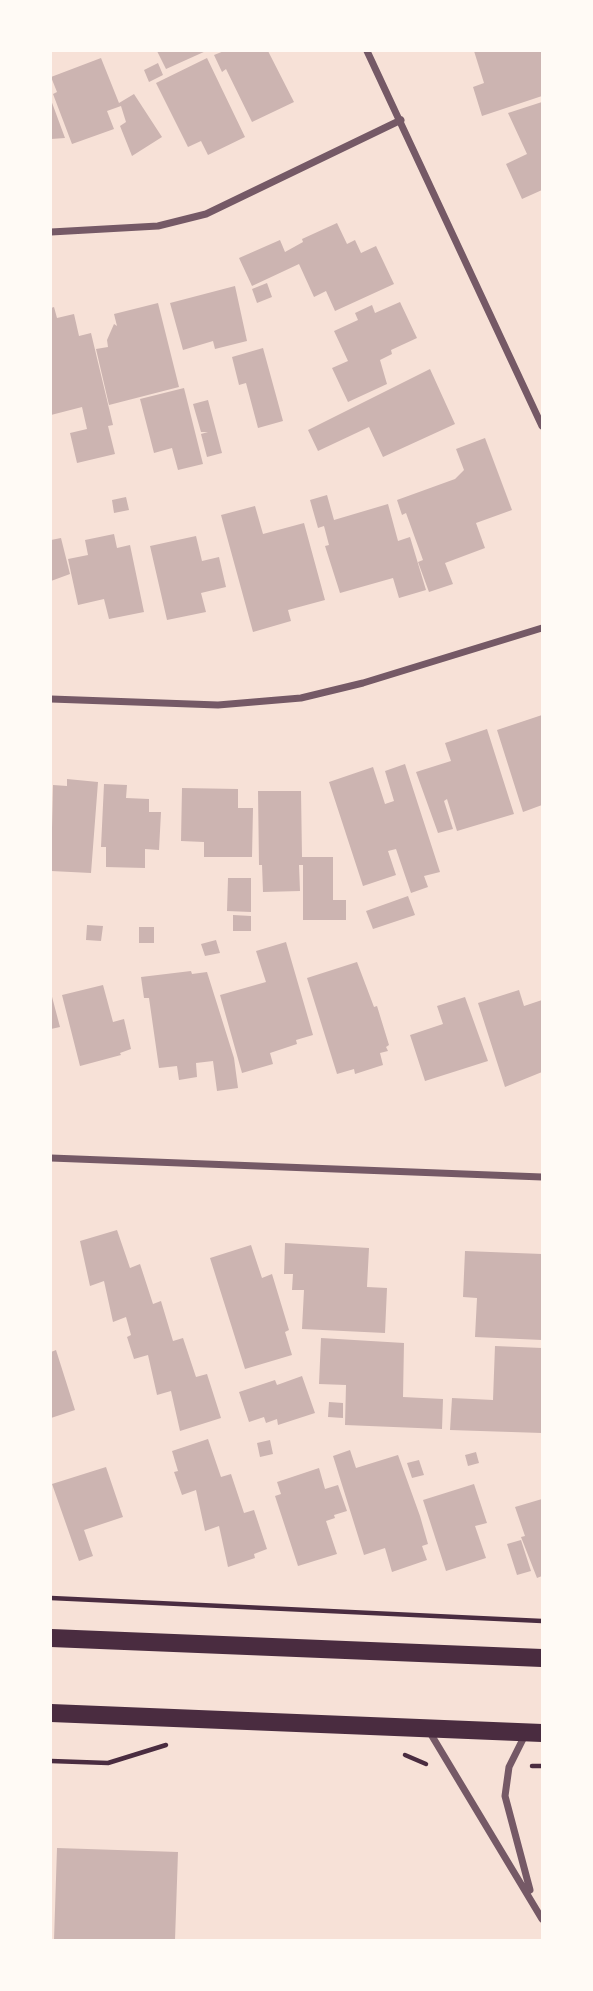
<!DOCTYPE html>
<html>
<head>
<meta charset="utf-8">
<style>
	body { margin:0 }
	#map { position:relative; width:593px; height:1991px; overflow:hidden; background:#f7e1d7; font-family:"Source Serif 4",serif }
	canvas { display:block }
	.frame { position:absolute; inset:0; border:52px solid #fffaf5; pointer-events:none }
</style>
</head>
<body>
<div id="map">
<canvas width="593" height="1991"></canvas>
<div class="frame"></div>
</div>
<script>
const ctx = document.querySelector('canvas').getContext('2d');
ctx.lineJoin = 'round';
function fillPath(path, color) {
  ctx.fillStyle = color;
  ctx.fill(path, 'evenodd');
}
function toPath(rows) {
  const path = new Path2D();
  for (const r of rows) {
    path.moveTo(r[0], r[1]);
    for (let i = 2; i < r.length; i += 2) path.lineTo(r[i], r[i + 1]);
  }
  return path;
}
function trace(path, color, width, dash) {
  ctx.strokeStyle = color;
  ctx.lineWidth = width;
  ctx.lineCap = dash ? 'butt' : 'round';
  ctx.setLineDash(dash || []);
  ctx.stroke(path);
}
const building = toPath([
	[157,51,206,51,166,69],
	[224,51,268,51,294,102,252,122,226,69,222,72,214,55],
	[474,51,542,51,542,96,482,116,473,87,484,83],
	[101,58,119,103,134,94,162,137,132,156,120,126,126,122,121,106,107,111,114,129,72,144,53,94,57,92,51,77],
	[207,58,245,137,208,155,201,141,188,147,156,83],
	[158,63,163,75,149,82,144,70],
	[51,100,65,138,51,139],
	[542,102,542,190,522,199,506,164,527,154,508,113],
	[337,223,347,244,355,240,361,253,376,246,394,284,335,311,326,291,314,297,299,264,252,286,239,258,280,240,285,252,303,242,302,239],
	[267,283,272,297,257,303,252,289],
	[235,286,247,341,215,349,213,341,183,350,170,303],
	[400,302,417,338,391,350,392,354,380,360,387,384,348,402,332,368,348,361,334,331,358,320,355,313,372,305,375,313],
	[158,303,179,387,109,405,96,349,108,347,107,340,114,324,117,326,114,314],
	[54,307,57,318,74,314,79,336,91,333,113,425,108,426,115,454,77,463,70,433,87,429,82,407,51,415,51,308],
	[263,348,283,421,258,428,246,383,239,385,232,357],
	[430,369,455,424,383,457,369,427,318,451,308,430],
	[184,388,203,464,178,470,172,448,154,453,140,399],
	[208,400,222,453,207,457,201,434,208,432,201,432,193,404],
	[485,438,512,510,476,523,485,548,445,563,453,584,429,592,418,562,423,560,406,513,402,515,397,500,455,479,464,470,456,449],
	[327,495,334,520,388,504,398,541,410,537,426,590,399,598,393,578,340,593,325,546,329,545,324,526,318,528,310,500],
	[126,497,129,510,114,513,112,500],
	[255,506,263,534,304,523,325,600,288,610,291,621,253,632,221,515],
	[114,534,117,548,130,545,144,612,109,619,104,599,78,605,68,559,88,555,85,540],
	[196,536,202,561,219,557,226,587,201,593,206,612,167,620,150,546],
	[61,538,70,574,51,581,51,540],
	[542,715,542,805,523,812,497,730],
	[487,729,514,814,457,831,447,799,444,801,453,829,438,833,416,772,451,761,445,743],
	[405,764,440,872,424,876,428,887,411,893,396,849,388,851,396,875,363,886,329,782,373,767,385,804,394,801,385,771],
	[67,779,98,782,91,873,51,871,53,785,67,786],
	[104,784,127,785,126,798,149,799,149,812,161,812,159,850,145,849,145,868,106,867,106,847,101,847],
	[182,788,238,789,238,808,253,808,252,857,204,857,204,842,181,841],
	[258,791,301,791,302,857,333,857,333,900,346,900,346,920,303,920,303,865,299,865,300,891,263,892,262,865,259,865],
	[228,878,251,878,251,912,227,911],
	[408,896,415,915,373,929,366,911],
	[233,915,251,916,251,931,233,931],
	[87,925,103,926,101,941,86,940],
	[139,927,154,927,154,943,139,943],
	[216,940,220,953,205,956,201,944],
	[286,942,313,1035,296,1040,297,1044,270,1053,273,1064,242,1073,220,995,266,982,256,951],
	[357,962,374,1007,377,1006,389,1045,386,1047,388,1051,380,1053,383,1065,355,1074,354,1069,337,1074,307,978],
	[191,971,192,974,207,972,234,1058,238,1088,217,1091,213,1061,196,1063,197,1077,179,1080,177,1066,159,1068,149,998,144,998,141,977],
	[103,985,113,1022,124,1019,131,1049,120,1053,121,1055,80,1066,62,995],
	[519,990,524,1006,542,1000,542,1072,505,1087,478,1003],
	[51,993,60,1027,51,1029],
	[465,997,488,1061,425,1081,410,1035,443,1024,437,1006],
	[117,1230,130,1268,140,1264,153,1304,161,1301,173,1341,183,1338,196,1377,207,1374,221,1418,180,1431,171,1391,157,1395,148,1355,134,1359,127,1337,131,1335,126,1317,113,1322,104,1281,90,1286,80,1241],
	[285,1243,369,1248,367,1287,387,1288,385,1333,302,1329,304,1290,292,1290,293,1274,284,1274],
	[251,1245,262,1278,272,1274,289,1330,285,1332,292,1355,245,1369,210,1258],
	[465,1251,542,1254,542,1340,475,1337,477,1298,463,1297],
	[321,1338,404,1343,403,1397,443,1399,442,1429,345,1425,346,1385,319,1384],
	[495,1346,542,1348,542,1433,450,1430,452,1398,493,1400],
	[56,1350,75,1410,51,1418,51,1352],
	[302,1376,315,1413,278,1425,277,1419,266,1423,264,1417,249,1422,239,1392,275,1380,277,1385],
	[329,1402,343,1403,343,1418,328,1417],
	[208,1439,221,1477,231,1474,244,1513,254,1510,267,1549,254,1554,255,1558,228,1567,219,1526,205,1531,196,1490,182,1495,174,1472,178,1471,172,1451],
	[270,1440,273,1454,260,1457,257,1443],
	[350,1450,356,1468,398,1455,420,1516,428,1544,422,1546,427,1560,392,1572,385,1548,364,1555,333,1456],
	[476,1452,479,1463,468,1466,465,1455],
	[419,1460,424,1475,412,1478,407,1463],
	[106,1467,123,1517,84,1530,93,1556,79,1561,52,1484],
	[319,1468,325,1489,338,1485,347,1511,334,1515,335,1518,326,1521,337,1554,298,1566,275,1496,281,1494,277,1482],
	[474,1484,487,1523,475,1526,486,1558,446,1571,423,1500],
	[542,1499,542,1576,537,1578,521,1537,525,1536,515,1507],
	[521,1540,531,1571,517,1575,507,1544],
	[57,1848,178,1852,175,1940,54,1940]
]);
const path = toPath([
	[51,1598,542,1621],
	[405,1755,426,1764],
	[51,1761,108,1763,166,1745],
	[532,1766,542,1766]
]);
const minor = toPath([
	[367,51,542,426],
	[51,232,158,226,206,214,401,120],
	[51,699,218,705,301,698,363,683,542,628],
	[51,1158,542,1177],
	[429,1731,542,1919],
	[525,1735,509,1767,505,1796,530,1890]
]);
const primary = toPath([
	[51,1638,542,1658],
	[51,1713,542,1733]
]);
fillPath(building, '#ccb4b1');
trace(path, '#4a2c40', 4.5);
trace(minor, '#755966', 7);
trace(primary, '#4a2c40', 18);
</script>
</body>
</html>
